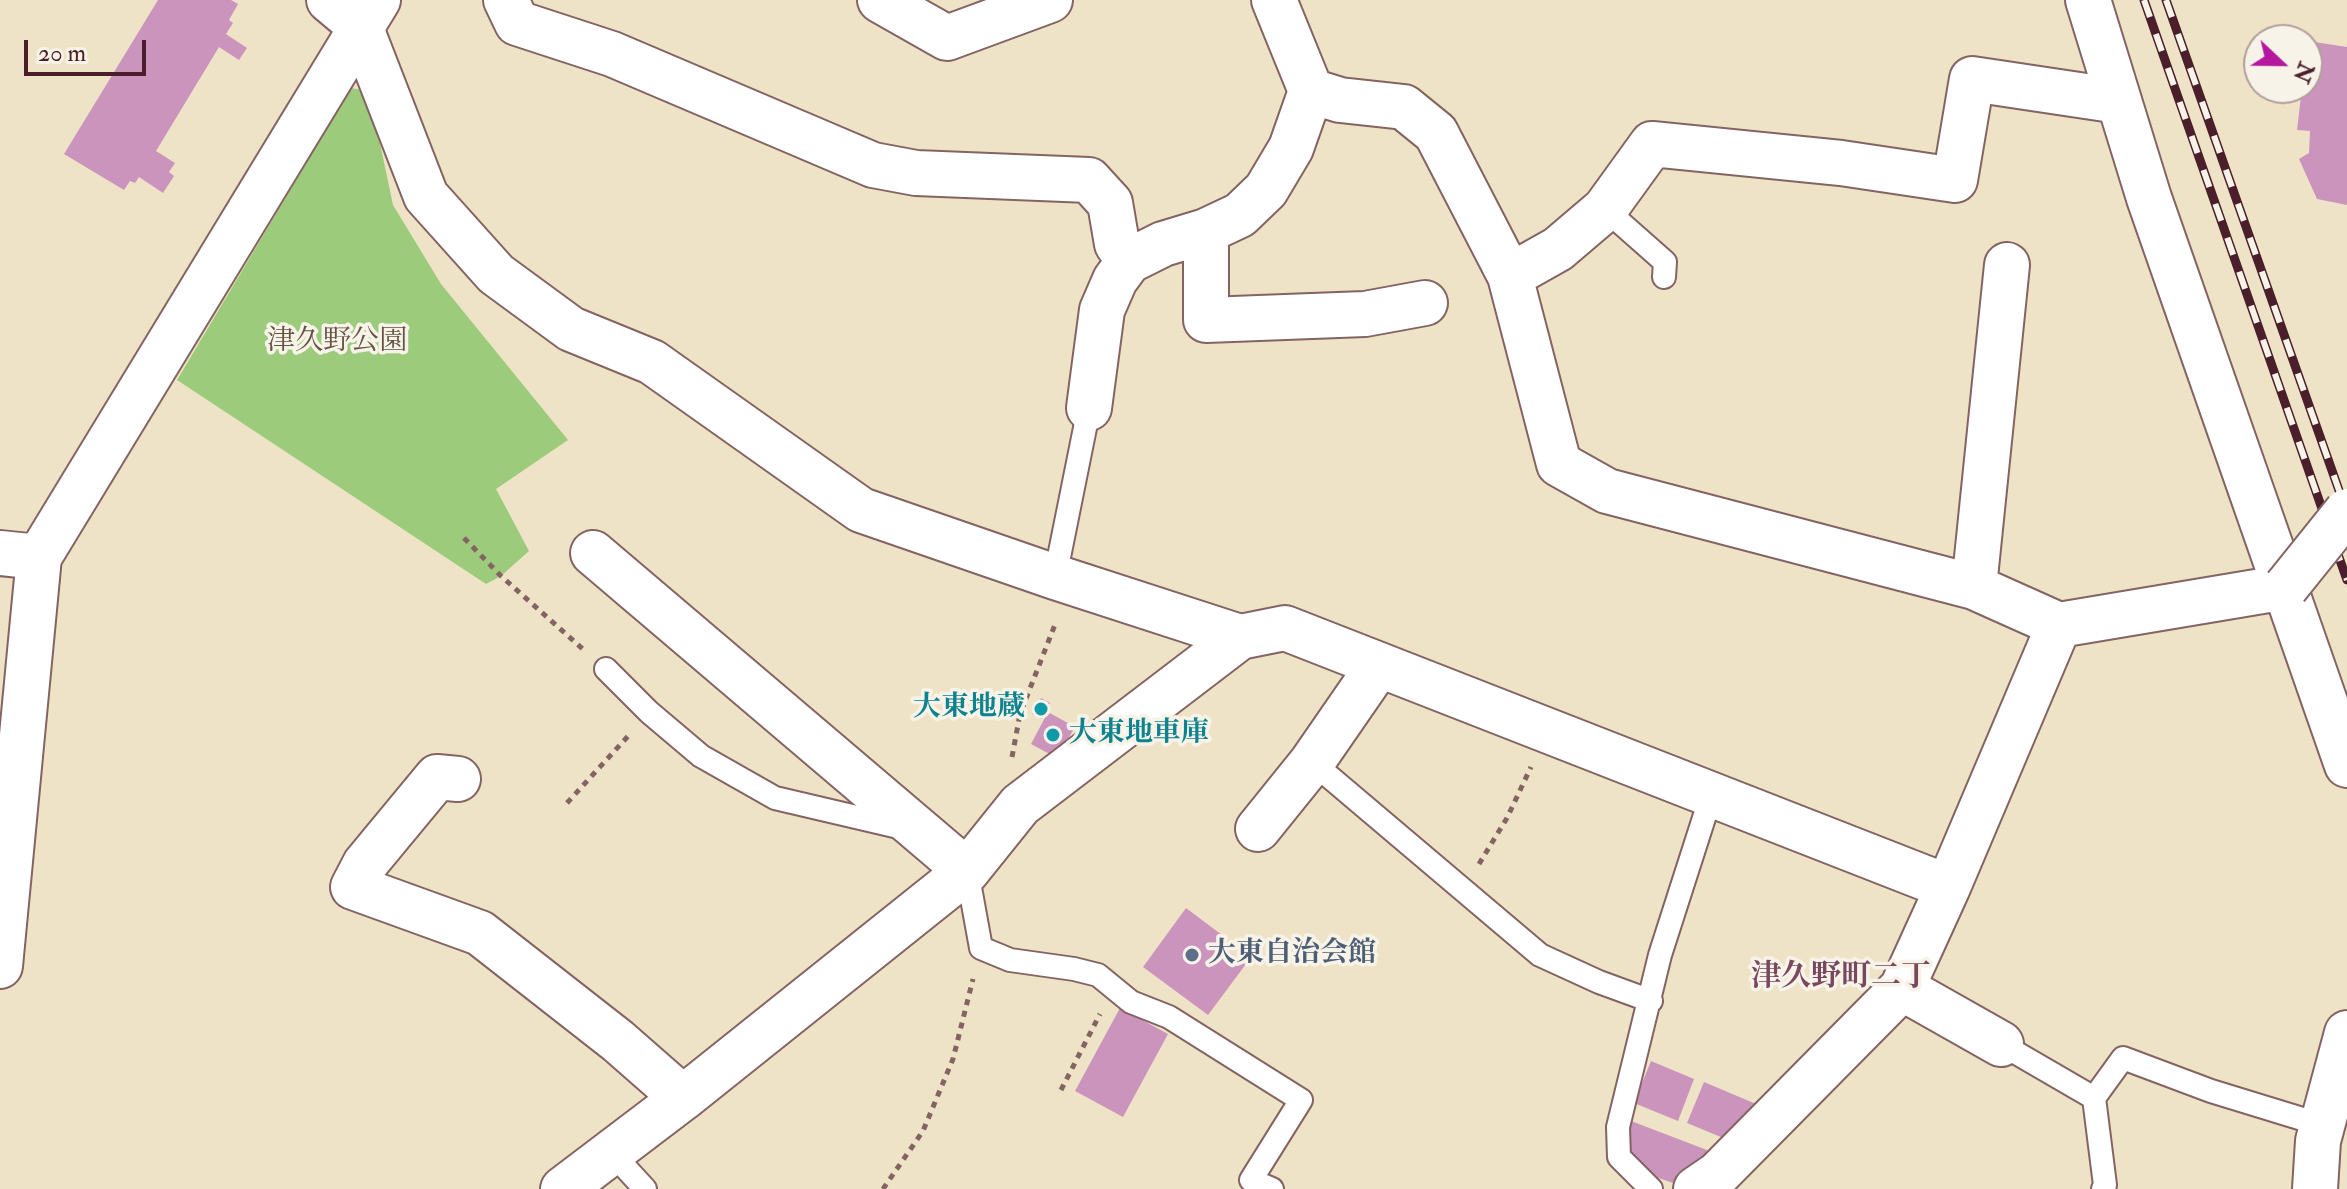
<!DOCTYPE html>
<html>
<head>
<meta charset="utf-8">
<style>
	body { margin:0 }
	#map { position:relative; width:2347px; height:1189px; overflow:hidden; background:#efe3c7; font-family:"IM FELL Double Pica",serif }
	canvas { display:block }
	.north { position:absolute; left:2243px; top:24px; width:80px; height:80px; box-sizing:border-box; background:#f7f3e8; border:2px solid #b29e9c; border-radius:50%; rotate:112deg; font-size:22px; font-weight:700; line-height:32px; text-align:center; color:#4a1f2b }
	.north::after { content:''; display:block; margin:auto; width:28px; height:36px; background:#b5179e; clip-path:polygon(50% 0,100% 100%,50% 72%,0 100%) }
	.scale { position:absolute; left:24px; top:40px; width:122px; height:36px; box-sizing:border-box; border:4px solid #4a1f2b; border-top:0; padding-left:10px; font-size:24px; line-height:28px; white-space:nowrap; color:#4a1f2b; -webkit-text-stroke:6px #f7f3e8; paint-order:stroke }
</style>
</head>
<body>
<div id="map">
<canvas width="2347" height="1189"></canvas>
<div class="north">N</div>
<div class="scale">20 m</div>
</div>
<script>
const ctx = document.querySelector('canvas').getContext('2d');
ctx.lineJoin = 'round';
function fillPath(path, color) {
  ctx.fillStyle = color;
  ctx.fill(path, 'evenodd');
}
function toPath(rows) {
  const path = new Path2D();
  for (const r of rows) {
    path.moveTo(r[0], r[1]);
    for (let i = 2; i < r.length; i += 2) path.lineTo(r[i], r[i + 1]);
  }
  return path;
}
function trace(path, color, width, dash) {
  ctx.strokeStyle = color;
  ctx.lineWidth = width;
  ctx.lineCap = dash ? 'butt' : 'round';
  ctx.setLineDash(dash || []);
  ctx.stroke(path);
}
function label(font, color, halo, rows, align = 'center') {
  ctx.font = font + ' "IM FELL Double Pica","Noto Serif JP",serif';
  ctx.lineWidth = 7;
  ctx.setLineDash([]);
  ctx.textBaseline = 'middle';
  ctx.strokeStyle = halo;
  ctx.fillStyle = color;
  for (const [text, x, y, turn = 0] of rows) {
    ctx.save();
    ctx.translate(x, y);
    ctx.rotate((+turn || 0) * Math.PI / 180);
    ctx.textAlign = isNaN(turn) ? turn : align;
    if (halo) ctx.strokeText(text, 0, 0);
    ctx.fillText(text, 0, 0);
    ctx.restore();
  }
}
const green = toPath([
	[351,88,369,91,393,205,441,284,568,440,496,489,529,551,501,576,486,584,177,380]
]);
const building = toPath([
	[158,0,231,0,238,4,229,20,233,23,226,34,247,48,239,60,219,47,156,151,175,163,169,172,174,176,163,193,139,177,135,183,130,181,124,190,64,154],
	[2308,41,2347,47,2347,205,2317,199,2299,159,2309,153,2310,131,2297,130,2302,88,2307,88],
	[1041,698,1050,703,1041,719,1032,714],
	[1048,712,1075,727,1057,758,1031,744],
	[1186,908,1226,938,1221,946,1246,964,1208,1015,1143,967],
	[1120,1008,1168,1034,1123,1117,1075,1091],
	[1651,1061,1694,1079,1678,1121,1634,1103],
	[1704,1082,1756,1104,1748,1122,1733,1142,1687,1123],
	[1631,1121,1707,1150,1701,1165,1673,1183,1650,1175,1622,1152]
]);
const path = toPath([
	[464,538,501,576,584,650],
	[1012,757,1020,714,1056,622],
	[567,803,630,734],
	[1479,864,1507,818,1531,767],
	[1061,1090,1100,1014],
	[883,1189,923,1131,953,1059,973,979]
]);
const lane = toPath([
	[1605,209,1665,262,1664,277],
	[1055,577,1089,408],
	[606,669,649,712,701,756,775,798,903,828],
	[1312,762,1540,955,1599,982,1651,1001],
	[967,871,981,948,1010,960,1074,969,1098,975,1131,1002,1169,1017,1301,1100,1251,1180,1272,1189],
	[2001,1044,2094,1098,2105,1185,2103,1189],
	[2094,1098,2123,1058,2211,1091,2322,1125],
	[611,1152,645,1189],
	[1651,1189,1619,1157,1618,1127,1660,955,1712,793]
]);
const street = toPath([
	[329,0,360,26,426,196,496,274,571,329,652,362,861,510,1055,577,1240,637],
	[506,0,517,23,612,54,873,165,916,173,1089,180,1110,203,1117,244,1129,261,1163,244,1206,231,1240,215,1266,190,1291,148,1311,91],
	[880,0,947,38,1050,0],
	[1274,0,1311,91,1340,100,1404,107,1436,133,1510,276,1559,464,1607,491,1974,587,2059,625,2286,587],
	[2088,0,2149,198,2347,765],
	[1206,231,1206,320,1365,314,1425,303],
	[1510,276,1558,249,1605,209,1652,144,1841,163,1955,180,1972,79,2119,101],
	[1089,408,1102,310,1115,280,1129,261],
	[0,553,39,557],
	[593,553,967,871],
	[1974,587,2007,265],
	[458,779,437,777,365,864,353,887,480,933,618,1041,683,1098],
	[1258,829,1312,762,1379,665],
	[0,966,39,557,378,0],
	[1902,988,2001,1044],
	[563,1189,683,1098,967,871,1020,805,1240,637,1285,628,1948,887],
	[1696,1189,1718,1174,1902,988,1948,887,2059,625],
	[2315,1189,2318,1141,2347,1033]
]);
const rail = toPath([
	[2144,0,2347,580],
	[2166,0,2347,513]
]);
const streetBridge = toPath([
	[2286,587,2347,511]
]);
const markers = [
	[1041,709,8,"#0f9aa8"],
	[1053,735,8,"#0f9aa8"],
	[1192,955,8,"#5c6f8a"]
];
const parkNames = [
	["津久野公園",337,343]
];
const cultureNames = [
	["大東地蔵",1025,709],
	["大東地車庫",1069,735,"left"]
];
const serviceNames = [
	["大東自治会館",1208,955]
];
const neighbourhoodNames = [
	["津久野町二丁",1841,979]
];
fillPath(green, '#9ccc7b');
fillPath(building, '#cb94bd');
trace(lane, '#846462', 26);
trace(street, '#846462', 48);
trace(path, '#846462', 5, [6, 6]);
trace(lane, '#fff', 22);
trace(street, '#fff', 44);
trace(rail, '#4a1f2b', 9);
trace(rail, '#f7f3e8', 6, [18]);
trace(streetBridge, '#846462', 48, []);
trace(streetBridge, '#fff', 44);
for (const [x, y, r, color] of markers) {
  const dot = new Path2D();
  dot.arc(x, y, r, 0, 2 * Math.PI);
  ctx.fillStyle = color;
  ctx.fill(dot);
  trace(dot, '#f7f3e8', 3);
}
label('28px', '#635343', '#f7f3e8', parkNames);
label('bold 28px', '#0d838f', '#f7f3e8', cultureNames, 'right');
label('bold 28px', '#4e5e75', '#f7f3e8', serviceNames, 'left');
label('bold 30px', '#77485e', '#f7f3e8', neighbourhoodNames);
</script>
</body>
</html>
